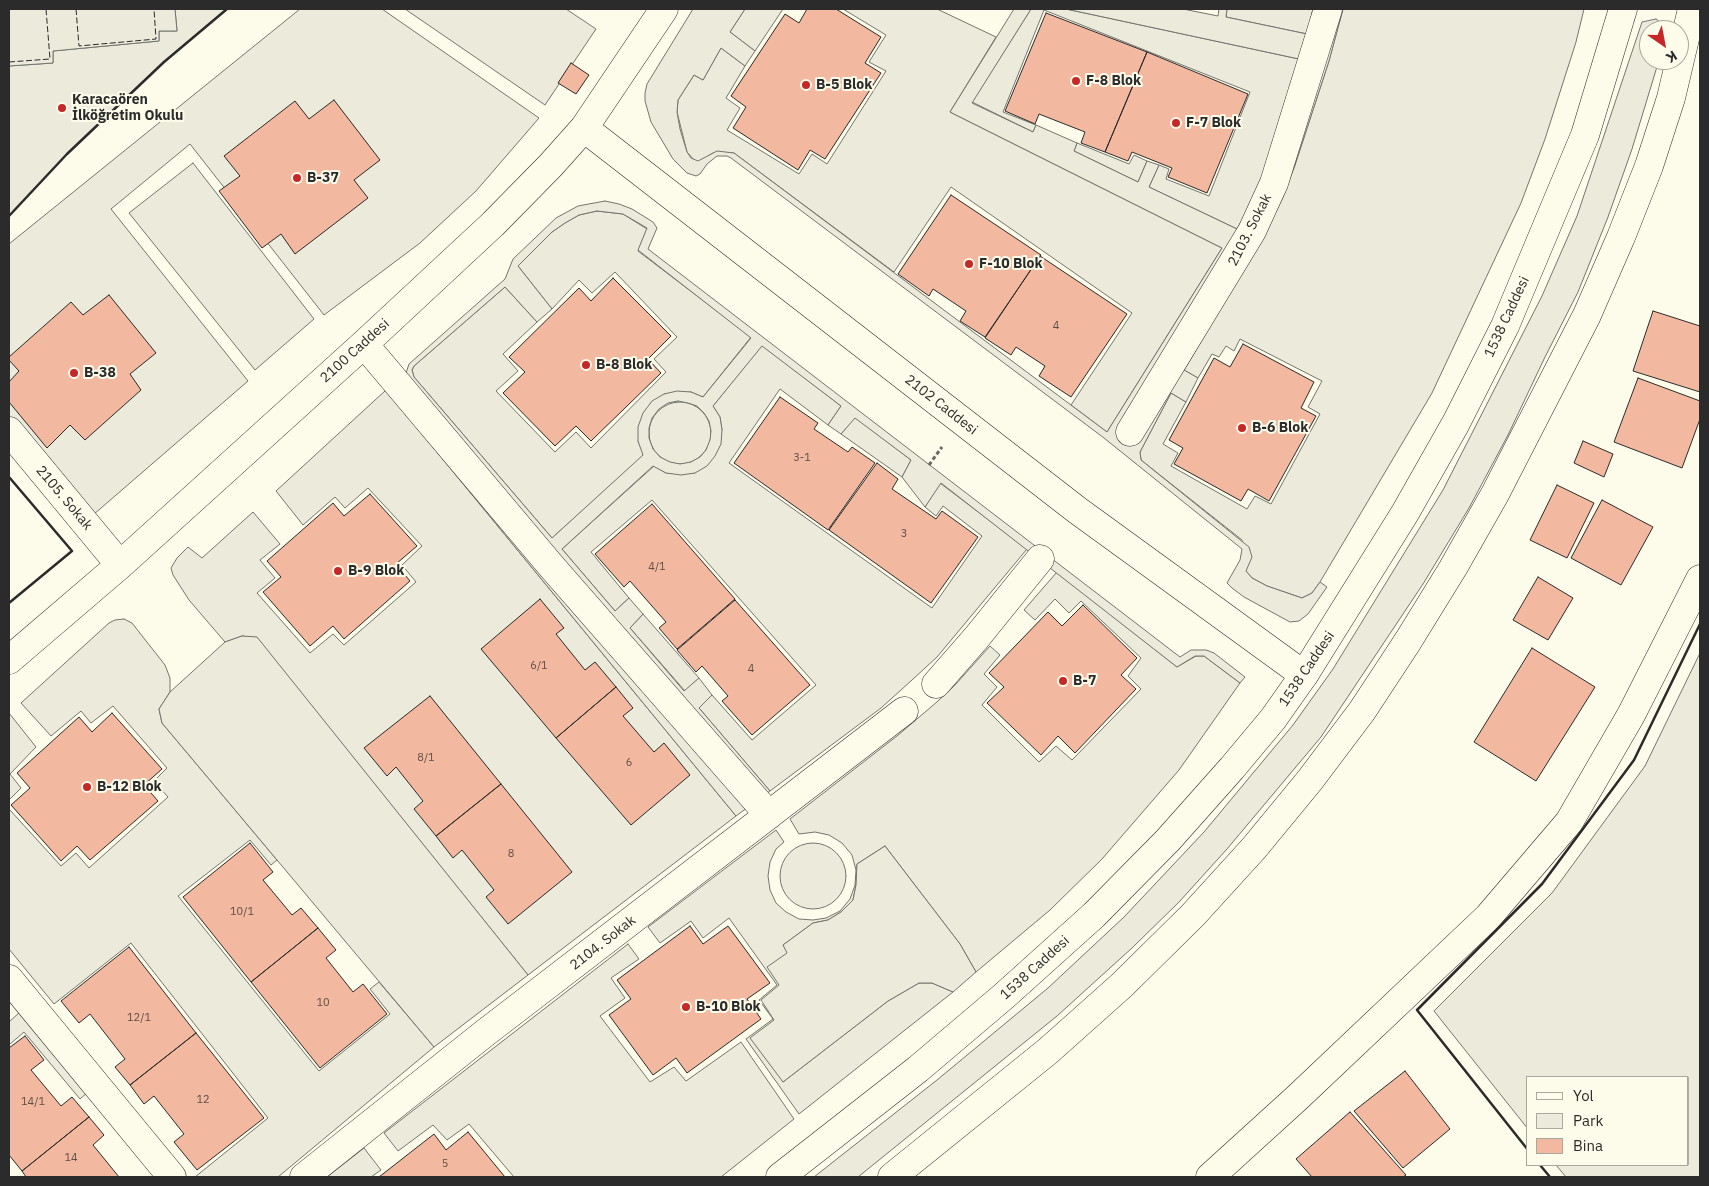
<!DOCTYPE html>
<html>
<head>
<meta charset="utf-8">
<style>
	body { margin:0 }
	#map { position:relative; width:1709px; height:1186px; overflow:hidden; background:#fdfbea; font-family:"IBM Plex Sans",sans-serif }
	canvas { display:block }
	.frame { position:absolute; inset:0; border:10px solid #2b2b2b; pointer-events:none }
	.legend { position:absolute; left:1526px; top:1076px; width:162px; height:90px; box-sizing:border-box; background:#fdfbea; border:1px solid #a9a89e; margin:0; padding:6px 9px; list-style:none; font-size:15px; color:#2b2b2b }
	.legend li { display:flex; align-items:center; gap:10px; height:25px }
	.legend b { width:25px; border:1px solid #a9a89e }
	.north { position:absolute; left:1639px; top:20px; width:50px; height:50px; box-sizing:border-box; background:#fdfbea; border:1px solid #a9a89e; border-radius:50%; rotate:147deg; font-size:14px; font-weight:700; line-height:20px; text-align:center; color:#2b2b2b }
	.north::after { content:''; display:block; margin:auto; width:18px; height:22px; background:#c62828; clip-path:polygon(50% 0,100% 100%,50% 72%,0 100%) }
</style>
</head>
<body>
<div id="map">
<canvas width="1709" height="1186"></canvas>
<div class="frame"></div>
<ul class="legend">
<li><b style="height:6px;background:#fdfbea"></b>Yol</li>
<li><b style="height:14px;background:#ecebdb"></b>Park</li>
<li><b style="height:14px;background:#f2b8a0"></b>Bina</li>
</ul>
<div class="north">K</div>
</div>
<script>
const ctx = document.querySelector('canvas').getContext('2d');
ctx.lineJoin = 'round';
function fillPath(path, color) {
  ctx.fillStyle = color;
  ctx.fill(path, 'evenodd');
}
function toPath(rows) {
  const path = new Path2D();
  for (const r of rows) {
    if (r.length === 3) {
      path.moveTo(r[0] + r[2], r[1]);
      path.arc(r[0], r[1], r[2], 0, 2 * Math.PI);
      continue;
    }
    path.moveTo(r[0], r[1]);
    for (let i = 2; i < r.length; i += 2) path.lineTo(r[i], r[i + 1]);
  }
  return path;
}
function trace(path, color, width, dash) {
  ctx.strokeStyle = color;
  ctx.lineWidth = width;
  ctx.lineCap = dash ? 'butt' : 'round';
  ctx.setLineDash(dash || []);
  ctx.stroke(path);
}
function label(font, color, halo, rows, align = 'center') {
  ctx.font = font + ' "IBM Plex Sans",sans-serif';
  ctx.lineWidth = 4;
  ctx.setLineDash([]);
  ctx.textBaseline = 'middle';
  ctx.strokeStyle = halo;
  ctx.fillStyle = color;
  for (const [text, x, y, turn = 0] of rows) {
    ctx.save();
    ctx.translate(x, y);
    ctx.rotate((+turn || 0) * Math.PI / 180);
    ctx.textAlign = isNaN(turn) ? turn : align;
    if (halo) ctx.strokeText(text, 0, 0);
    ctx.fillText(text, 0, 0);
    ctx.restore();
  }
}
const green = toPath([
	[175,9,227,9,164,62,67,154,9,216,9,66,53,63,53,51,159,41,159,31,177,31,175,9],
	[300,9,382,9,539,118,476,191,420,243,324,315,190,144,111,209,248,381,86,521,9,421,9,244,300,9],
	[745,9,783,9,755,51,730,32,745,9],
	[843,9,937,9,996,37,950,112,1222,248,1107,432,1071,405,1132,313,951,187,894,272,734,153,713,153,698,162,694,160,687,152,677,112,678,100,694,75,703,80,721,48,745,66,726,98,740,108,727,130,799,174,812,154,827,164,886,71,869,62,886,35,843,9],
	[1031,9,1066,9,1299,59,1257,195,1237,229,1149,187,1159,165,1169,169,1166,179,1209,196,1250,92,1044,10,1003,112,1036,125,1033,132,972,102,1031,9],
	[1227,9,1313,9,1307,34,1226,17,1227,9],
	[1343,9,1584,9,1576,42,1545,139,1521,203,1432,393,1320,582,1312,593,1302,598,1267,586,1252,578,1246,571,1242,540,1141,460,1140,452,1171,393,1186,402,1163,444,1178,453,1171,466,1247,509,1255,496,1271,504,1320,414,1308,407,1322,381,1240,339,1234,351,1226,346,1219,357,1212,354,1198,378,1184,370,1213,321,1294,168,1329,61,1343,9],
	[1656,19,1664,25,1665,30,1649,30,1649,60,1659,60,1632,149,1608,217,1578,292,1545,357,1508,435,1469,508,1423,584,1321,737,1227,849,1179,902,1132,948,1057,1016,858,1177,814,1177,937,1080,1048,988,1124,917,1204,832,1293,725,1333,669,1443,490,1542,296,1577,216,1642,22,1656,19],
	[1077,143,1129,164,1134,155,1147,161,1138,182,1074,151,1077,143],
	[597,211,623,214,647,229,638,251,751,337,703,397,691,392,664,394,638,441,644,455,552,538,414,377,412,370,414,366,505,287,537,322,503,354,518,371,496,391,555,452,576,432,591,448,666,372,654,359,677,337,615,272,592,293,579,280,552,309,518,266,552,232,565,223,579,215,597,211],
	[762,345,841,406,828,425,780,389,729,463,932,608,982,536,943,506,936,516,925,507,940,483,1027,549,937,657,912,680,881,708,770,791,699,708,712,695,752,740,816,685,652,500,591,552,629,598,615,611,562,549,654,466,666,473,695,473,722,430,720,417,713,406,762,345],
	[386,390,736,816,528,975,257,638,242,636,225,642,189,600,173,575,171,568,177,558,188,547,202,558,253,512,280,544,260,560,275,578,257,593,310,653,333,634,344,645,416,582,402,565,422,546,368,488,345,508,335,497,303,525,276,491,386,390],
	[680,433,31],
	[855,417,911,460,902,477,841,434,855,417],
	[1057,572,1177,667,1196,656,1204,656,1240,683,1179,770,1102,859,1050,910,976,972,960,944,885,846,857,864,856,885,853,900,841,912,828,920,813,923,783,945,788,953,779,985,775,1020,783,1082,888,1001,919,983,932,983,953,992,799,1114,746,1039,773,1019,759,1000,777,985,729,918,703,938,691,921,660,943,648,927,776,830,784,842,776,849,770,862,768,876,770,890,776,903,786,912,799,919,813,920,826,918,840,911,850,899,855,885,856,870,852,855,842,843,829,835,815,832,799,834,790,819,897,736,938,701,955,685,990,646,1000,655,984,674,997,687,982,705,1039,762,1056,746,1072,760,1141,689,1128,676,1141,658,1081,601,1069,613,1055,599,1035,620,1024,610,1057,572],
	[643,614,699,678,685,691,630,628,643,614],
	[124,619,132,623,165,665,170,678,170,692,159,709,162,723,277,860,271,865,250,840,178,896,319,1071,390,1014,370,989,379,982,434,1047,278,1177,195,1177,268,1118,131,943,54,1004,9,949,9,809,61,866,76,853,89,868,168,797,154,781,167,768,113,706,91,723,81,711,51,736,21,703,109,623,115,620,124,619],
	[1700,653,1700,1177,1566,1177,1556,1165,1688,1165,1688,1077,1528,1077,1528,1129,1434,1011,1552,893,1645,766,1700,653],
	[9,713,36,747,10,774,21,788,9,800,9,713],
	[813,876,33],
	[628,944,639,959,611,978,625,998,600,1016,650,1082,674,1067,686,1081,741,1042,794,1119,721,1177,514,1177,469,1124,447,1140,433,1125,398,1151,384,1133,628,944],
	[20,1012,89,1091,80,1099,24,1032,9,1045,9,1022,20,1012],
	[364,1148,381,1170,371,1177,327,1177,364,1148]
]);
const parking = toPath([
	[9,9,175,9,177,31,159,31,159,41,53,51,53,63,9,66,9,9],
	[405,9,566,9,596,29,545,105,405,9],
	[693,9,745,9,730,32,755,51,745,66,721,48,703,80,694,75,678,100,677,112,680,129,687,152,691,158,698,161,717,151,734,153,1107,432,1222,248,950,112,1014,9,1031,9,972,103,1033,132,1036,125,1077,143,1074,151,1138,182,1147,161,1159,165,1149,187,1237,229,1257,195,1299,59,1066,9,1183,9,1218,16,1219,9,1227,9,1226,17,1307,34,1313,9,1343,9,1329,61,1294,168,1283,197,1266,232,1184,370,1198,378,1186,402,1171,393,1140,452,1141,460,1249,547,1252,557,1246,571,1252,578,1267,586,1302,598,1312,593,1320,582,1327,587,1308,614,1299,621,1290,622,1244,597,1232,588,1227,583,1240,560,1242,549,1104,438,731,158,727,156,717,156,707,164,700,174,696,176,687,173,673,159,651,122,645,101,645,93,647,84,693,9],
	[193,163,314,319,255,370,129,213,193,163],
	[605,201,619,204,632,209,653,222,657,228,648,249,1180,657,1191,650,1206,650,1214,653,1245,677,1240,683,1204,656,1195,656,1177,667,941,483,925,507,902,477,911,460,855,418,841,434,828,425,841,406,762,346,713,406,720,417,722,430,721,444,715,456,707,466,695,473,681,475,666,473,653,466,562,549,615,611,629,598,643,614,630,628,684,691,699,678,712,695,699,708,770,791,736,816,386,390,406,373,409,364,505,279,513,259,556,218,578,206,605,201],
	[597,211,623,214,647,228,638,250,751,338,703,397,691,392,677,391,664,394,652,401,643,413,638,427,638,441,643,455,552,538,414,377,412,370,414,366,505,287,537,322,552,309,518,266,552,232,565,223,579,215,597,211],
	[678,401,688,403,697,406,704,413,709,421,711,431,710,440,706,450,700,457,691,462,680,464,670,462,660,457,653,449,649,438,649,428,652,418,659,409,668,403,678,401],
	[242,636,257,637,528,975,434,1047,162,723,159,709,170,692,225,642,242,636],
	[885,846,960,944,976,972,953,992,932,983,919,983,888,1001,783,1082,750,1038,774,1020,761,1000,779,985,767,967,787,953,783,945,813,923,828,920,841,912,853,900,856,885,857,864,885,846]
]);
const building = toPath([
	[807,9,836,9,881,37,865,63,881,73,825,159,810,150,798,170,733,128,746,107,731,96,785,14,799,23,807,9],
	[1046,13,1147,52,1105,152,1081,143,1085,132,1039,114,1035,124,1005,111,1046,13],
	[1147,52,1248,94,1207,193,1168,177,1172,168,1132,152,1128,161,1105,152,1147,52],
	[571,63,589,75,576,94,558,83,571,63],
	[334,100,380,160,354,180,368,198,295,254,281,234,262,248,219,191,240,176,224,156,295,101,309,119,334,100],
	[951,195,1041,255,985,337,960,321,966,311,933,289,929,296,898,274,951,195],
	[1040,256,1127,314,1071,397,1039,376,1045,366,1016,347,1011,355,985,338,1040,256],
	[613,278,671,336,648,359,661,373,591,441,576,426,555,446,503,393,525,372,509,357,579,288,591,301,613,278],
	[109,295,156,353,130,374,141,390,85,440,70,425,47,448,9,402,9,382,19,371,9,360,9,357,71,302,83,315,109,295],
	[1653,311,1700,326,1700,392,1633,371,1653,311],
	[1243,344,1314,382,1301,408,1316,416,1269,501,1248,489,1241,501,1174,464,1183,448,1169,440,1214,358,1230,367,1243,344],
	[1638,378,1700,401,1700,419,1682,468,1614,442,1638,378],
	[780,397,818,423,814,429,848,452,852,447,875,463,828,530,734,463,780,397],
	[1583,441,1613,454,1604,477,1574,463,1583,441],
	[877,463,898,479,892,489,936,519,942,511,978,537,931,603,829,530,877,463],
	[1557,485,1594,503,1567,558,1530,540,1557,485],
	[370,494,417,546,396,564,410,581,344,639,333,626,310,646,263,592,281,577,267,561,333,503,344,516,370,494],
	[1602,500,1653,527,1621,585,1571,558,1602,500],
	[652,504,735,599,677,649,659,628,666,622,630,581,624,587,595,554,652,504],
	[1538,577,1573,598,1548,640,1513,620,1538,577],
	[540,599,564,628,556,634,585,670,595,662,616,687,556,738,481,649,540,599],
	[735,600,810,685,752,735,722,701,728,696,702,666,696,672,677,650,735,600],
	[1083,605,1137,658,1121,675,1136,689,1075,753,1058,736,1041,755,987,703,1004,687,989,673,1048,612,1062,626,1083,605],
	[1532,648,1595,687,1536,781,1474,742,1532,648],
	[616,687,633,708,623,716,654,752,664,743,690,775,631,825,556,738,616,687],
	[430,696,501,784,436,836,414,809,423,801,396,767,387,776,364,748,430,696],
	[112,713,162,769,144,785,158,801,90,860,77,846,61,861,11,805,30,788,17,773,79,717,92,732,112,713],
	[501,784,572,872,508,924,486,897,494,890,462,850,453,858,436,836,501,784],
	[250,843,273,872,263,880,292,915,301,908,318,928,251,982,183,897,250,843],
	[690,926,703,944,728,926,770,983,747,999,761,1019,687,1073,676,1058,653,1075,609,1015,631,999,617,980,690,926],
	[318,928,336,950,326,958,353,992,363,984,387,1014,320,1068,251,982,318,928],
	[129,947,196,1033,130,1085,115,1067,125,1059,90,1014,79,1023,61,1001,129,947],
	[196,1033,264,1118,197,1170,174,1142,184,1134,154,1096,144,1104,130,1085,196,1033],
	[25,1036,44,1060,31,1070,61,1106,72,1097,89,1117,22,1171,9,1155,9,1048,25,1036],
	[1405,1071,1450,1129,1403,1168,1354,1111,1405,1071],
	[1350,1112,1406,1175,1403,1177,1312,1177,1296,1159,1350,1112],
	[89,1117,104,1135,93,1145,119,1177,26,1177,22,1171,89,1117],
	[468,1132,505,1177,379,1177,434,1134,446,1150,468,1132]
]);
const path = toPath([
	[929,465,942,447]
]);
const street = toPath([
	[584,128,1077,510,1304,675],
	[364,344,552,567,769,815],
	[9,431,120,565],
	[1130,432,1252,231,1274,183,1328,9],
	[9,660,120,565,364,344,493,224,551,165,584,128,664,9],
	[936,684,977,637,1040,559],
	[9,979,172,1177],
	[304,1177,485,1033,904,711],
	[1210,1177,1298,1097,1488,917,1569,822,1631,715,1700,579]
]);
const secondary = toPath([
	[780,1177,918,1069,1004,996,1094,915,1168,840,1232,768,1273,719,1304,675,1405,513,1456,423,1505,326,1585,135,1623,9],
	[892,1177,1048,1051,1122,985,1193,915,1254,848,1310,780,1362,711,1408,641,1453,568,1495,494,1587,315,1621,237,1649,166,1671,98,1692,9]
]);
const fence = toPath([
	[76,9,79,46,156,39,154,9],
	[9,62,50,59,46,9]
]);
const wall = toPath([
	[9,216,67,154,164,62,227,9],
	[9,477,72,551,9,603],
	[1528,1150,1417,1010,1542,884,1634,760,1700,624],
	[1540,1165,1550,1177]
]);
const markers = [
	[1076,81,5,"#c62828"],
	[806,85,5,"#c62828"],
	[62,108,5,"#c62828"],
	[1176,123,5,"#c62828"],
	[297,178,5,"#c62828"],
	[969,264,5,"#c62828"],
	[586,365,5,"#c62828"],
	[74,373,5,"#c62828"],
	[1242,428,5,"#c62828"],
	[338,571,5,"#c62828"],
	[1063,681,5,"#c62828"],
	[87,787,5,"#c62828"],
	[686,1007,5,"#c62828"]
];
const numberNames = [
	["4",1056,326],
	["3-1",802,458],
	["3",904,534],
	["4/1",657,567],
	["6/1",539,666],
	["4",751,669],
	["8/1",426,758],
	["6",629,763],
	["8",511,854],
	["10/1",242,912],
	["10",323,1003],
	["12/1",139,1018],
	["12",203,1100],
	["14/1",33,1102],
	["14",71,1158],
	["5",445,1164]
];
const poiNames = [
	["F-8 Blok",1086,81],
	["B-5 Blok",816,85],
	["Karacaören",72,100],
	["İlköğretim Okulu",72,116],
	["F-7 Blok",1186,123],
	["B-37",307,178],
	["F-10 Blok",979,264],
	["B-8 Blok",596,365],
	["B-38",84,373],
	["B-6 Blok",1252,428],
	["B-9 Blok",348,571],
	["B-7",1073,681],
	["B-12 Blok",97,787],
	["B-10 Blok",696,1007]
];
const streetNames = [
	["2103. Sokak",1250,230,-63],
	["1538 Caddesi",1507,317,-65],
	["2100 Caddesi",355,351,-42],
	["2102 Caddesi",941,405,38],
	["2105. Sokak",64,498,50],
	["1538 Caddesi",1307,669,-56],
	["2104. Sokak",603,943,-38],
	["1538 Caddesi",1035,968,-42]
];
fillPath(green, '#ecebdb');
trace(green, '#74746e', 1);
fillPath(parking, '#eceadb');
trace(parking, '#74746e', 1);
fillPath(building, '#f2b8a0');
trace(building, '#2b2b2b', 1);
trace(street, '#2b2b2b', 29);
trace(secondary, '#2b2b2b', 29);
trace(path, '#6a6964', 3, [4, 2.5]);
trace(street, '#fdfbea', 28);
trace(secondary, '#fdfbea', 28);
trace(fence, '#2b2b2b', 1, [6, 2.5]);
trace(wall, '#2b2b2b', 2.5);
for (const [x, y, r, color] of markers) {
  const dot = new Path2D();
  dot.arc(x, y, r, 0, 2 * Math.PI);
  ctx.fillStyle = color;
  ctx.fill(dot);
  trace(dot, '#fdfbea', 2);
}
label('11px', '#5d4e48', null, numberNames);
label('bold 14px', '#2b2b2b', '#fdfbea', poiNames, 'left');
label('14px', '#2b2b2b', '#fdfbea', streetNames);
</script>
</body>
</html>
